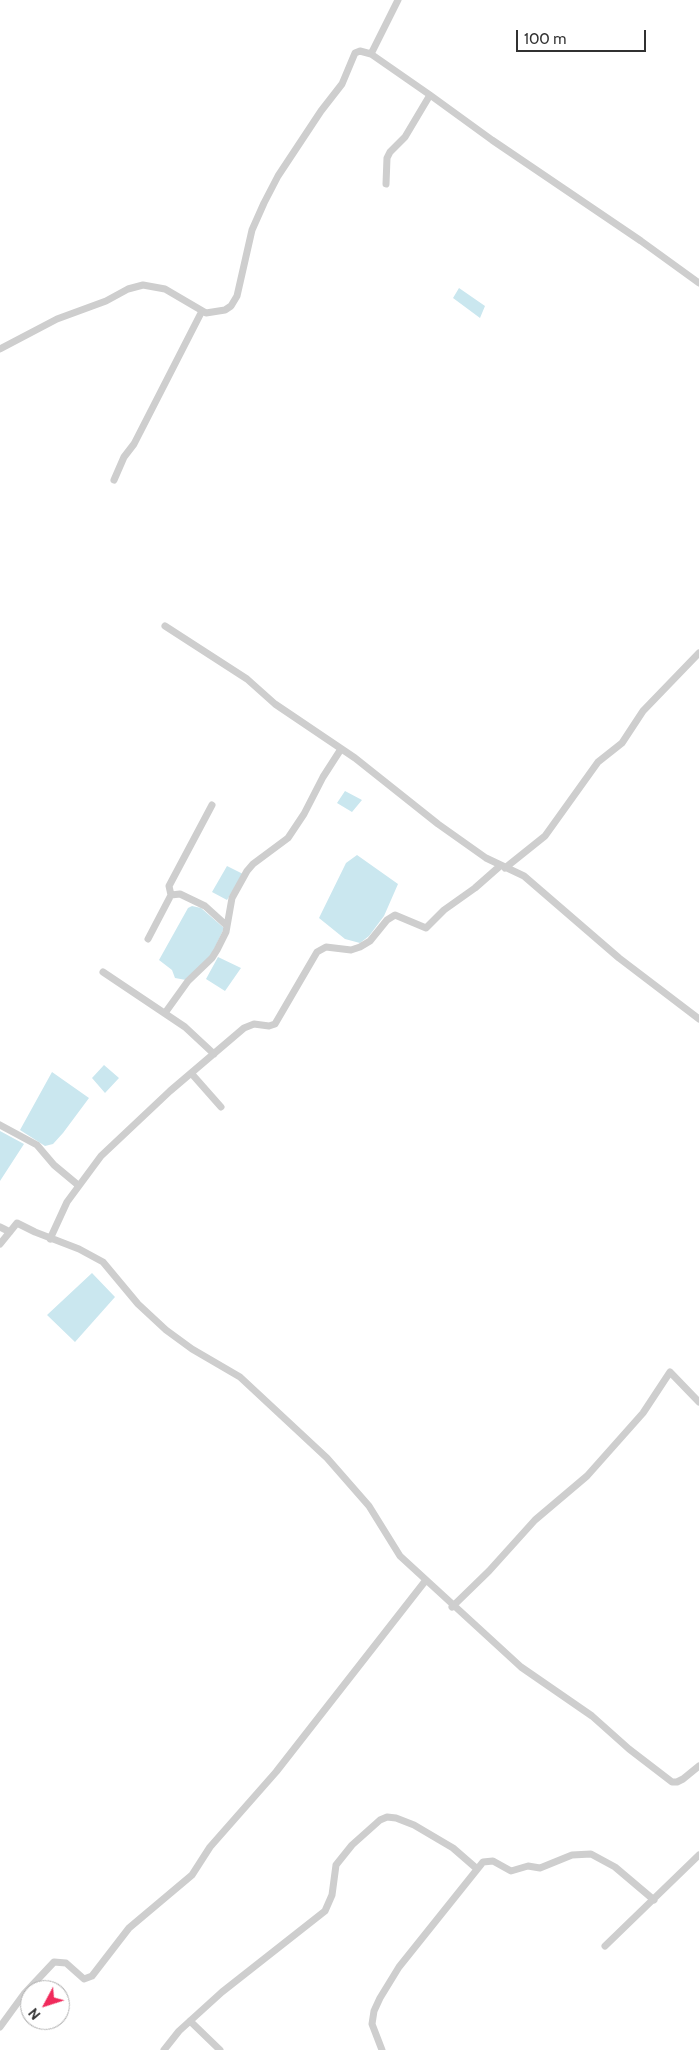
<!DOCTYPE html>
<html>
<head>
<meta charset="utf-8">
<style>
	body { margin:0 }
	#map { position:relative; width:699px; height:2050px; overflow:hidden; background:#fff; font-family:Cabin,sans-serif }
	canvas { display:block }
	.north { position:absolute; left:20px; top:1980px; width:50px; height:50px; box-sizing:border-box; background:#fff; border:1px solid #adadad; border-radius:50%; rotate:230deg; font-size:14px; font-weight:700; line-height:20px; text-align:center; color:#313131 }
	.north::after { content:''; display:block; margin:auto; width:18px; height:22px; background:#f02a5b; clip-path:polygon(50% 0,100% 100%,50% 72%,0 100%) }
	.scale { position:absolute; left:516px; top:30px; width:130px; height:22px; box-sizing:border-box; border:2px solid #313131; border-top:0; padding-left:6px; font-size:15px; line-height:18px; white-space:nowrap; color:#313131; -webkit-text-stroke:4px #fff; paint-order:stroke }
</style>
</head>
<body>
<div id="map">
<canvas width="699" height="2050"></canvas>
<div class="north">N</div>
<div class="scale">100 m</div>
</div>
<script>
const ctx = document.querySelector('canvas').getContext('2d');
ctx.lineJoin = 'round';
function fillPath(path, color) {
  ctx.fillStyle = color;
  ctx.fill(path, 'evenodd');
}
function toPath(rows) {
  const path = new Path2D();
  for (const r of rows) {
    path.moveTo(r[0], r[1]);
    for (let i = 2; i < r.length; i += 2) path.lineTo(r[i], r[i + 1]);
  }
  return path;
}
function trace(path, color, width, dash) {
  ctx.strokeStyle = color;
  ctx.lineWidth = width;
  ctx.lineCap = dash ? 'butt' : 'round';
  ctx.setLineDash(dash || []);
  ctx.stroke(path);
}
const water = toPath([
	[459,288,485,306,480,318,453,298],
	[345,791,362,800,352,812,337,803],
	[357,855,398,884,384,916,369,936,360,943,345,939,319,918,346,863],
	[227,866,243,874,227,900,212,892],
	[192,906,201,908,224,928,211,956,186,980,175,978,172,970,159,960,188,908],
	[218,957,241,968,225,991,206,979],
	[104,1065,119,1078,105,1093,92,1078],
	[52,1072,89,1098,63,1133,53,1144,45,1146,20,1130],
	[0,1131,24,1144,0,1181],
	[92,1273,115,1297,75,1342,47,1315]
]);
const minor = toPath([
	[371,54,398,0],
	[386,184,387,158,390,152,405,137,430,95],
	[0,349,57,319,106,301,128,289,143,285,165,289,206,313,225,310,231,306,237,296,252,230,264,203,278,176,321,111,342,84,355,53,360,51,371,54,430,95,492,140,641,241,699,283],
	[114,480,124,457,134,444,202,311],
	[165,626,247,679,275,704,355,758,438,824,486,858,524,876,619,958,699,1019],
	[505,868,545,836,598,762,622,743,643,711,699,653],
	[171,895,180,894,205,906,226,925],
	[148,939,171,895,169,886,212,805],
	[103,972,185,1027,214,1054],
	[165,1013,188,981,212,958,217,950,226,932,232,898,247,871,253,864,288,838,304,814,323,777,341,749],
	[191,1073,221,1107],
	[0,1125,37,1145,54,1165,78,1185],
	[0,1227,10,1232],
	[50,1239,67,1202,101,1156,170,1091,244,1028,254,1024,269,1026,275,1024,317,952,326,947,351,950,360,947,370,941,387,920,395,915,426,928,444,910,475,888,500,866],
	[0,1244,17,1223,35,1232,79,1249,103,1262,138,1304,166,1330,192,1349,240,1377,327,1458,369,1506,400,1556,521,1667,592,1716,629,1749,672,1782,677,1782,683,1779,699,1766],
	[452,1607,489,1571,535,1520,587,1476,643,1413,670,1372,699,1402],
	[605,1946,699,1855],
	[190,2021,220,2050],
	[0,2027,24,1994,54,1962,66,1963,84,1979,92,1976,129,1928,192,1875,210,1847,276,1772,426,1580],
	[164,2050,179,2031,222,1992,325,1911,332,1895,336,1865,352,1845,380,1820,387,1817,396,1818,414,1825,453,1848,476,1868],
	[382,2050,372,2024,374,2011,380,1998,399,1967,483,1862,493,1861,511,1871,528,1866,540,1868,572,1855,591,1854,615,1867,654,1900]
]);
fillPath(water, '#cae7ef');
trace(minor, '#cecece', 7);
</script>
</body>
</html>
